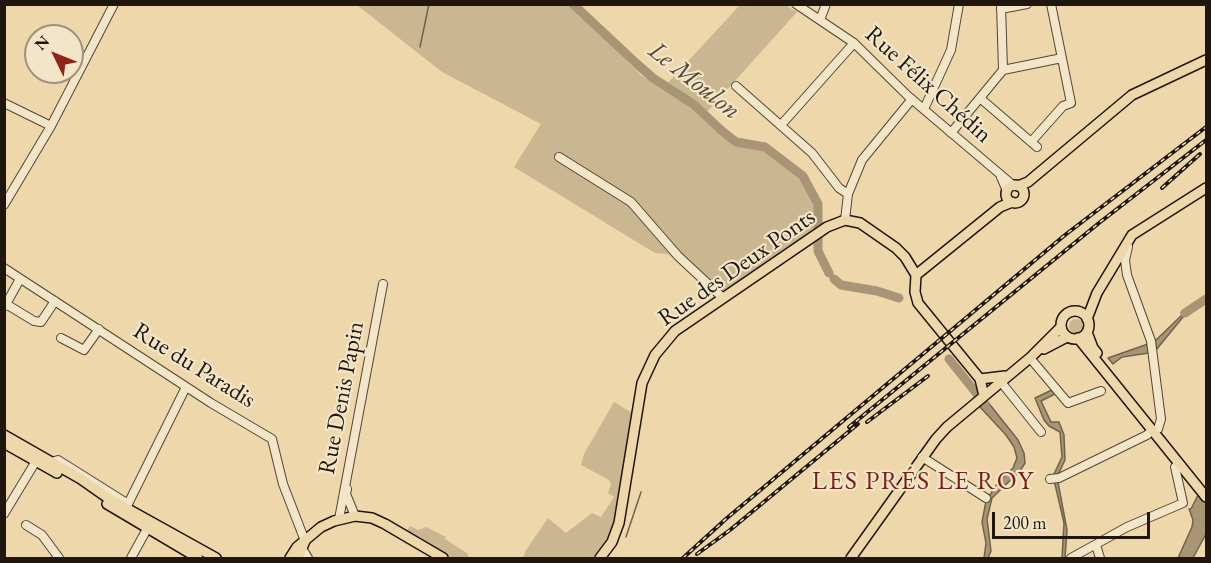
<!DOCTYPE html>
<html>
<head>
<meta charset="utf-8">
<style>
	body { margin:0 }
	#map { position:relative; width:1211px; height:563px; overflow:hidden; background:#edd7ab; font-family:"EB Garamond",serif }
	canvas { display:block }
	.frame { position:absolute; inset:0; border:6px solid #20160d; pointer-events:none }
	.north { position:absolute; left:24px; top:24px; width:60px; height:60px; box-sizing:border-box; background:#f3e5c8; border:2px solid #9f927d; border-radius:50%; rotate:313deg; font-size:16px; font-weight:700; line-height:24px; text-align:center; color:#20160d }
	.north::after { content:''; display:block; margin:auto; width:21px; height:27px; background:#8f2418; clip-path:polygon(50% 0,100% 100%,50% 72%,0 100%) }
	.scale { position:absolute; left:992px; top:512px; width:158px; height:27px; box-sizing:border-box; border:3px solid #20160d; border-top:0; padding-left:8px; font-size:18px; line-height:21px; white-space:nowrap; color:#20160d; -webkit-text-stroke:4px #f3e5c8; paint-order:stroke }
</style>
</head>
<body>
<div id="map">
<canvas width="1211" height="563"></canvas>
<div class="frame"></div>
<div class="north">N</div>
<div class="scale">200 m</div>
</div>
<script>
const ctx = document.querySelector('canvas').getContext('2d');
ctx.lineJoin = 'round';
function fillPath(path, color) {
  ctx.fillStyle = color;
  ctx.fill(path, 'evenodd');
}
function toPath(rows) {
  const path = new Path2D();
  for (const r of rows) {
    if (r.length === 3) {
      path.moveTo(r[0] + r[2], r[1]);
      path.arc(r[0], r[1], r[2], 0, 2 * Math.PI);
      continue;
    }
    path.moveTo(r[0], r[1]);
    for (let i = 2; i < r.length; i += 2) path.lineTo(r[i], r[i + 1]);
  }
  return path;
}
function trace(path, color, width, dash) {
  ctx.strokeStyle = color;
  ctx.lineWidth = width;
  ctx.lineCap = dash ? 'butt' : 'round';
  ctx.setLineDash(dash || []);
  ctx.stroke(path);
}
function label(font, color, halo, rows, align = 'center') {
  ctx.font = font + ' "EB Garamond",serif';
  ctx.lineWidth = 4.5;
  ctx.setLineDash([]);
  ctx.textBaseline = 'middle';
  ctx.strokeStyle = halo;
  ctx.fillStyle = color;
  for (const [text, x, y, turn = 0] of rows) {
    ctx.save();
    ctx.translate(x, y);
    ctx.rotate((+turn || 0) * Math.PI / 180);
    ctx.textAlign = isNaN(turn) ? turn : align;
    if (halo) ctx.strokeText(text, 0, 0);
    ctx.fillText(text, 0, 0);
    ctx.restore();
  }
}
const green = toPath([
	[357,5,578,5,611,45,641,75,686,104,722,137,746,144,765,147,803,176,818,204,818,230,724,303,668,254,655,253,514,167,541,124,442,72],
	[740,5,785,5,797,12,707,112,667,84],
	[1076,326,7],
	[614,402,632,413,615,525,609,540,595,558,523,558,526,550,548,518,566,533,592,513,601,517,614,497,608,493,611,484,609,480,581,465,584,454],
	[410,526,418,530,426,527,446,537,445,539,467,553,469,558,451,558,406,532]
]);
const water = toPath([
	[1192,306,1194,309,1183,317,1156,350,1155,341,1182,315,1181,313,1192,306],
	[1148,344,1149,353,1122,357,1113,364,1108,358,1148,344],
	[1054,389,1057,393,1041,401,1051,422,1059,422,1064,435,1065,460,1057,477,1067,530,1065,558,1062,558,1064,523,1054,480,1054,474,1062,457,1060,432,1049,426,1044,420,1035,398,1054,389],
	[987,401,1018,440,1024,453,1025,463,1020,471,992,498,987,519,991,551,988,558,984,558,986,543,982,522,986,501,999,481,1013,468,1017,458,1014,447,1006,435,980,407,987,401],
	[1206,487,1206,534,1193,558,1178,558,1192,527,1193,520,1189,509,1191,509,1197,497,1206,487]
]);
const stream = toPath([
	[420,47,429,4],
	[626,537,641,492]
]);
const river = toPath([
	[573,4,637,64,653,78,693,104,722,131,736,142,765,147,803,176,818,204,818,251,829,273],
	[834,279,841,285,877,291,899,298],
	[1185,313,1206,299],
	[949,359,985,404]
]);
const minor = toPath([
	[796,4,854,43,908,96,1014,186],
	[1001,9,1027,4],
	[820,20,826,4],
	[1003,70,1062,58],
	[736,86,812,153,839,188,848,194],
	[980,98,1037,147],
	[4,103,51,126],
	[924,109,951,50,959,4],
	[781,125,854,43],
	[951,133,1003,70,1001,4],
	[1031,142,1063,106,1071,103,1051,4],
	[559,157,631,202,678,256,723,298],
	[1001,177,1007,191],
	[4,205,51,126,114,4],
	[845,220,848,194,862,160,912,99],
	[1128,247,1125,260,1127,275,1151,341,1161,419,1158,429],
	[4,268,211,403,272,439,283,484,305,541],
	[6,304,34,321,41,322,55,301],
	[5,306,20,279],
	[61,338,84,350,99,329],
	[1030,358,1068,403,1101,391],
	[1001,382,1041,432],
	[922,457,986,498],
	[51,462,58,460,128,504],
	[1050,479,1059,478,1147,435,1152,430],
	[347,489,346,494,355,516],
	[126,508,186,387],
	[4,514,36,461],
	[339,519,383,284],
	[26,525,42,535,59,558],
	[1096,545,1100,558],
	[303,550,308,558],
	[131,558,147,529],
	[1071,558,1127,527,1183,503,1175,467,1179,463]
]);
const major = toPath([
	[1015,194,9],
	[1018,186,1028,182,1132,95,1206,60],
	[916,275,915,292,918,303,980,379,984,396],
	[916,275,1000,207,1012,202],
	[1075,325,14],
	[1087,319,1097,293,1132,235,1206,188],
	[1087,332,1093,348,1097,353],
	[1078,338,1206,497],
	[1044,349,1067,337],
	[980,379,1005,376],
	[4,435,81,479,108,498,216,558],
	[4,443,57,473],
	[107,504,198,558],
	[290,558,297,547,321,527,334,521,355,516,372,518,385,524,443,558],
	[298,558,305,541],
	[600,558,612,542,619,523,642,383,655,355,675,331,827,227,845,220,860,223,896,248,905,257,916,275],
	[851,558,936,439,947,427,1031,357,1061,327]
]);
const rail = toPath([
	[1162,188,1200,154],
	[867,422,928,376],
	[849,427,1099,223,1206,140],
	[697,554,730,530,858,424],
	[683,558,727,518,1065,235,1206,127]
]);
const streetNames = [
	["Rue Félix Chédin",928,85,42],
	["Rue des Deux Ponts",737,268,-35],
	["Rue du Paradis",194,366,32],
	["Rue Denis Papin",342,398,-79]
];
const waterNames = [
	["Le Moulon",694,81,38]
];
const neighbourhoodNames = [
	["LES PRÉS LE ROY",923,482]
];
fillPath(green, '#cab690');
fillPath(water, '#a79575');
trace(water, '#71624b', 1.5);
trace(stream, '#71624b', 1.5);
trace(river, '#a79575', 9);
trace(minor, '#534634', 10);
trace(major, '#20160d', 12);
trace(minor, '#f3e5c8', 8);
trace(major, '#edd7ab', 9);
trace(rail, '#20160d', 4);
trace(rail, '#f3e5c8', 1.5, [4.5]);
label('24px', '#20160d', '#f3e5c8', streetNames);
label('italic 26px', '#564937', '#f3e5c8', waterNames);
ctx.letterSpacing = '1.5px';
label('26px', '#7a1f14', '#f3e5c8', neighbourhoodNames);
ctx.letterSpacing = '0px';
</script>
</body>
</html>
